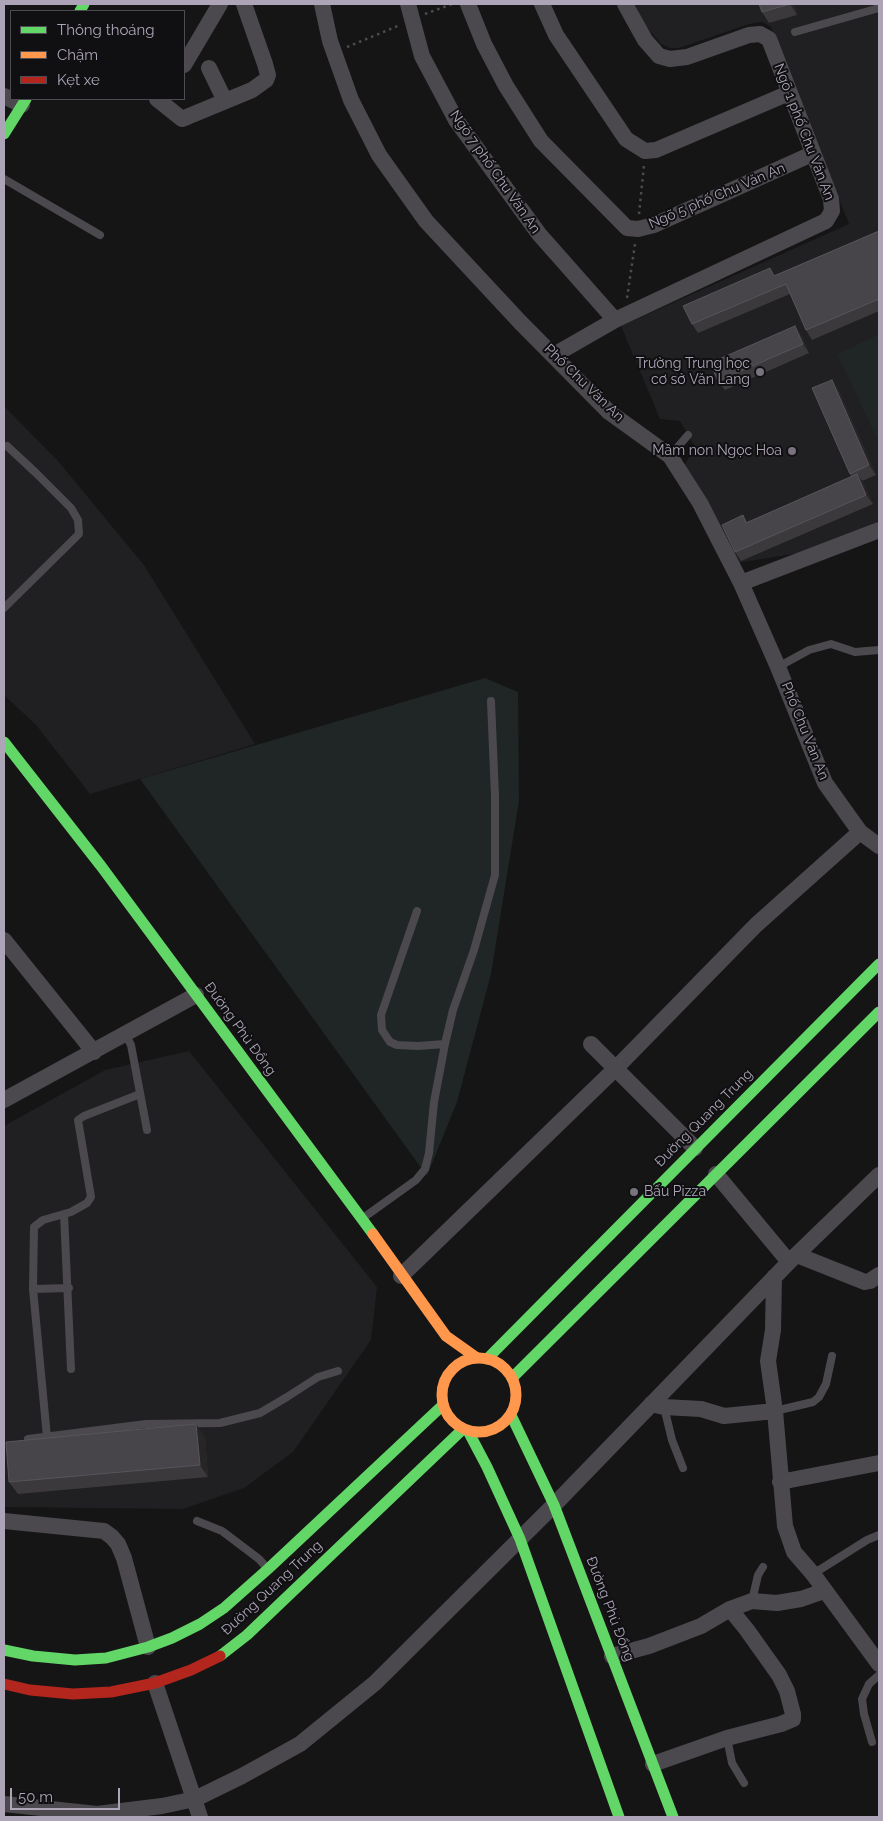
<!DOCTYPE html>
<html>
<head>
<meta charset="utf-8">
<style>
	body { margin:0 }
	#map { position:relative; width:883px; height:1821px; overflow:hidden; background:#151515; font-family:Raleway,sans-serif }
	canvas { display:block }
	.frame { position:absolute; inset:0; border:5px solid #ada5b7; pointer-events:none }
	.legend { position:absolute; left:10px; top:10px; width:175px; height:90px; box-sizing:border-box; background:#100f11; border:1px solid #4f4b53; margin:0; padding:6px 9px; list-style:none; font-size:15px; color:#ada5b7 }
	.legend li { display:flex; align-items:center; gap:10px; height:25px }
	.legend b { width:25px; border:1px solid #4f4b53 }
	.scale { position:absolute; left:10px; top:1788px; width:110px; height:22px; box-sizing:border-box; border:2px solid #ada5b7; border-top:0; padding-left:6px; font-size:15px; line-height:18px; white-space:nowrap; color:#ada5b7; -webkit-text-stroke:4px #100f11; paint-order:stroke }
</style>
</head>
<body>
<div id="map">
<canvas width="883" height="1821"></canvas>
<div class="frame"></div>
<ul class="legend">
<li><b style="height:6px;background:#63d668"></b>Thông thoáng</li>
<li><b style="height:6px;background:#ff974d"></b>Chậm</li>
<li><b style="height:6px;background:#b3261e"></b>Kẹt xe</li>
</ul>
<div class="scale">50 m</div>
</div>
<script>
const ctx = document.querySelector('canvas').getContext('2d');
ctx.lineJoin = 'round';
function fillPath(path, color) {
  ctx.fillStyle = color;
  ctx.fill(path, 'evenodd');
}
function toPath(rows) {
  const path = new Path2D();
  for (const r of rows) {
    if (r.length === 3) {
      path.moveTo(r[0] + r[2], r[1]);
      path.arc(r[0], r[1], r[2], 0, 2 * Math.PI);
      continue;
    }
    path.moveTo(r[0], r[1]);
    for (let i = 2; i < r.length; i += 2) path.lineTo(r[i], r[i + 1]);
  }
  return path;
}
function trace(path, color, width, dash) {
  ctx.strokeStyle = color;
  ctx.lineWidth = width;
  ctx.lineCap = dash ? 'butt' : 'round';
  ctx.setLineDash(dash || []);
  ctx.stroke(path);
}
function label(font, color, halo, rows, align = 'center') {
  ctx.font = font + ' Raleway,sans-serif';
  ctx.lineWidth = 4;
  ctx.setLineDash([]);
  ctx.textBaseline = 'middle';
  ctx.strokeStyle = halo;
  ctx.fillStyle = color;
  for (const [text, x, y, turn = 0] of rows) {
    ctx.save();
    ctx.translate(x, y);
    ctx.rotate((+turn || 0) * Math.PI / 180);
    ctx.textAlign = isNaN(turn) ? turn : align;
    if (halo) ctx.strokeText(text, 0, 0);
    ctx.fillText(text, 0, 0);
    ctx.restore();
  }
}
const built = toPath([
	[635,4,879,4,879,521,805,552,737,563,684,466,695,447,680,421,660,419,621,326,849,224,771,27,762,22,749,24,679,48,670,48,661,44,645,25],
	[4,406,58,461,144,565,255,744,90,794,36,725,4,695],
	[189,1051,377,1287,371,1340,293,1452,244,1488,183,1509,4,1507,4,1126,105,1070]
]);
const green = toPath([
	[879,334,879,443,837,354],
	[485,678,518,692,519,801,491,974,457,1102,427,1176,140,779]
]);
const path = toPath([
	[425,14,452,4],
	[347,47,400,25],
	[639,214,644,165],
	[627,298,635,244]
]);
const lane = toPath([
	[795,32,879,8],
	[4,179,100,235],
	[670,456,688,435],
	[4,608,79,534,78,520,71,508,36,473,7,446],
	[778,667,809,650,831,644,855,652,879,650],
	[417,911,381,1015,382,1030,390,1042,397,1045,418,1046,445,1044],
	[125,1034,131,1045,147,1130],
	[64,1214,71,1369],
	[363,1218,416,1180,425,1169,429,1153,434,1102,445,1044,453,1010,474,950,495,875,495,796,491,701],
	[33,1289,69,1288],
	[664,1407,672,1440,683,1468],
	[775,1411,813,1402,819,1397,826,1384,832,1356],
	[47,1437,33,1289,34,1227,43,1220,71,1212,87,1203,91,1197,78,1120,84,1116,140,1094],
	[28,1439,146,1424,220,1423,260,1413,287,1397,318,1377,338,1371],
	[197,1521,222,1531,259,1559,267,1568],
	[813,1574,867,1540,879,1535],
	[752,1601,758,1575,763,1567],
	[727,1738,732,1763,744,1783],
	[872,1742,864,1714,862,1699,869,1684,879,1675]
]);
const street = toPath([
	[322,4,330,41,351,100,379,155,426,221,520,322,609,412,670,456,700,503,741,583,778,667,825,783,860,832,879,846],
	[408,4,422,56,456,120,539,234,615,320],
	[468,4,484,44,506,86,541,141,627,228,638,229,654,225,812,154],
	[542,4,556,35,626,139,645,151,656,150,789,93],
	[184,65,220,4],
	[209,68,225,101],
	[4,96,22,105],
	[157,99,182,119,252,90,266,80,268,75,265,64,244,4],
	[554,355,615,320,826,221,832,211,831,199,769,39,760,34,749,35,687,57,670,59,659,56,645,40,625,4],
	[741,583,879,530],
	[4,940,94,1052],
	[591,1044,695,1148],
	[4,1100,196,995],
	[716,1174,789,1262],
	[797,1255,865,1282,870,1281,879,1275],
	[401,1276,616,1068,756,925,860,832],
	[774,1277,773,1330,768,1361,775,1411,785,1526,794,1552,813,1574,879,1664],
	[651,1404,664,1407,701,1409,724,1416,775,1411],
	[780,1482,879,1463],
	[4,1521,104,1531,112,1537,118,1544,124,1558,148,1647],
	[612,1656,649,1646,701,1626,730,1609,752,1601,777,1603,801,1599,824,1591],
	[155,1683,200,1817],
	[653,1764,727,1738,781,1724,793,1719,793,1714,787,1691,779,1675,747,1630,730,1609],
	[4,1804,97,1814,162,1806,195,1799,242,1776,300,1744,375,1683,554,1505,789,1262,879,1175]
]);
const fast = toPath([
	[80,11,84,4],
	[4,134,26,99],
	[4,742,101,866,373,1234],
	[487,1359,879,964],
	[512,1378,879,1012],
	[511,1415,554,1505,673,1817],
	[468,1431,487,1467,520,1539,619,1817],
	[4,1650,33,1656,75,1660,106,1658,148,1647,172,1638,200,1624,224,1608,268,1569,443,1405],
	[220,1656,247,1635,463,1429]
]);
const slow = toPath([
	[373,1234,446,1336,477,1358],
	[479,1395,37]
]);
const jam = toPath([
	[4,1684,30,1690,73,1694,111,1692,155,1683,191,1670,220,1656]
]);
const wall = toPath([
	[759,4,794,4,797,15,769,23,762,12],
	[879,231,879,311,812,340,806,330,790,294,698,333,692,324,775,275],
	[801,335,809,353,725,390,718,381],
	[838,389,876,475,862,481,873,504,741,561,735,552,743,515,747,522,852,477,850,474],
	[205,1437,208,1477,18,1494,9,1482]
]);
const shadedWall = toPath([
	[790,4,794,4,797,15],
	[795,326,801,335,809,353,803,344],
	[832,380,838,389,876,475,869,465],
	[857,474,864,483,873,504,866,495],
	[196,1424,205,1437,208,1477,200,1465]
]);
const building = toPath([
	[759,4,790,4,762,12,759,4],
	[879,231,879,299,806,330,786,284,692,324,683,306,770,268,774,276,879,231],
	[795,326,803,344,718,381,710,363,795,326],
	[832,380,869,465,850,474,812,388,832,380],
	[857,474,866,495,735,552,722,525,743,515,746,523,857,474],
	[196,1424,200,1465,9,1482,6,1442,196,1424]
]);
const markers = [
	[760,372,5,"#78737e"],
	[792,451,5,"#78737e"],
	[634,1192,5,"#78737e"]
];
const streetNames = [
	["Ngõ 1 phố Chu Văn An",804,132,69],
	["Ngõ 7 phố Chu Văn An",495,172,55],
	["Ngõ 5 phố Chu Văn An",717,196,-23],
	["Phố Chu Văn An",584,383,44],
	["Phố Chu Văn An",805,731,68],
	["Đường Phù Đổng",240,1029,54],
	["Đường Quang Trung",704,1118,-45],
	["Đường Quang Trung",272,1588,-43],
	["Đường Phù Đổng",610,1609,69]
];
const poiNames = [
	["Trường Trung học",750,364],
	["cơ sở Văn Lang",750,380],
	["Mầm non Ngọc Hoa",782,451],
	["Bấu Pizza",644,1192,"left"]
];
fillPath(built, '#201f21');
fillPath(green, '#1f2625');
trace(path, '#4c4b50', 2.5, [2.5, 4]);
trace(lane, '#4b494e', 8);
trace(street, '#4b494e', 16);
trace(fast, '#63d668', 11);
trace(slow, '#ff974d', 11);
trace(jam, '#b3261e', 11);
fillPath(wall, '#3b393c');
fillPath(shadedWall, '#262627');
fillPath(building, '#474549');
trace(building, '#57545b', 1);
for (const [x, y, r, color] of markers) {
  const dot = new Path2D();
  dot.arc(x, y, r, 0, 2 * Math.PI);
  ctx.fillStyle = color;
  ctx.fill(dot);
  trace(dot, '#100f11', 2);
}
label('14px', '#ada5b7', '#100f11', streetNames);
label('14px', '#ada5b7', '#100f11', poiNames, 'right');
</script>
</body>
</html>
